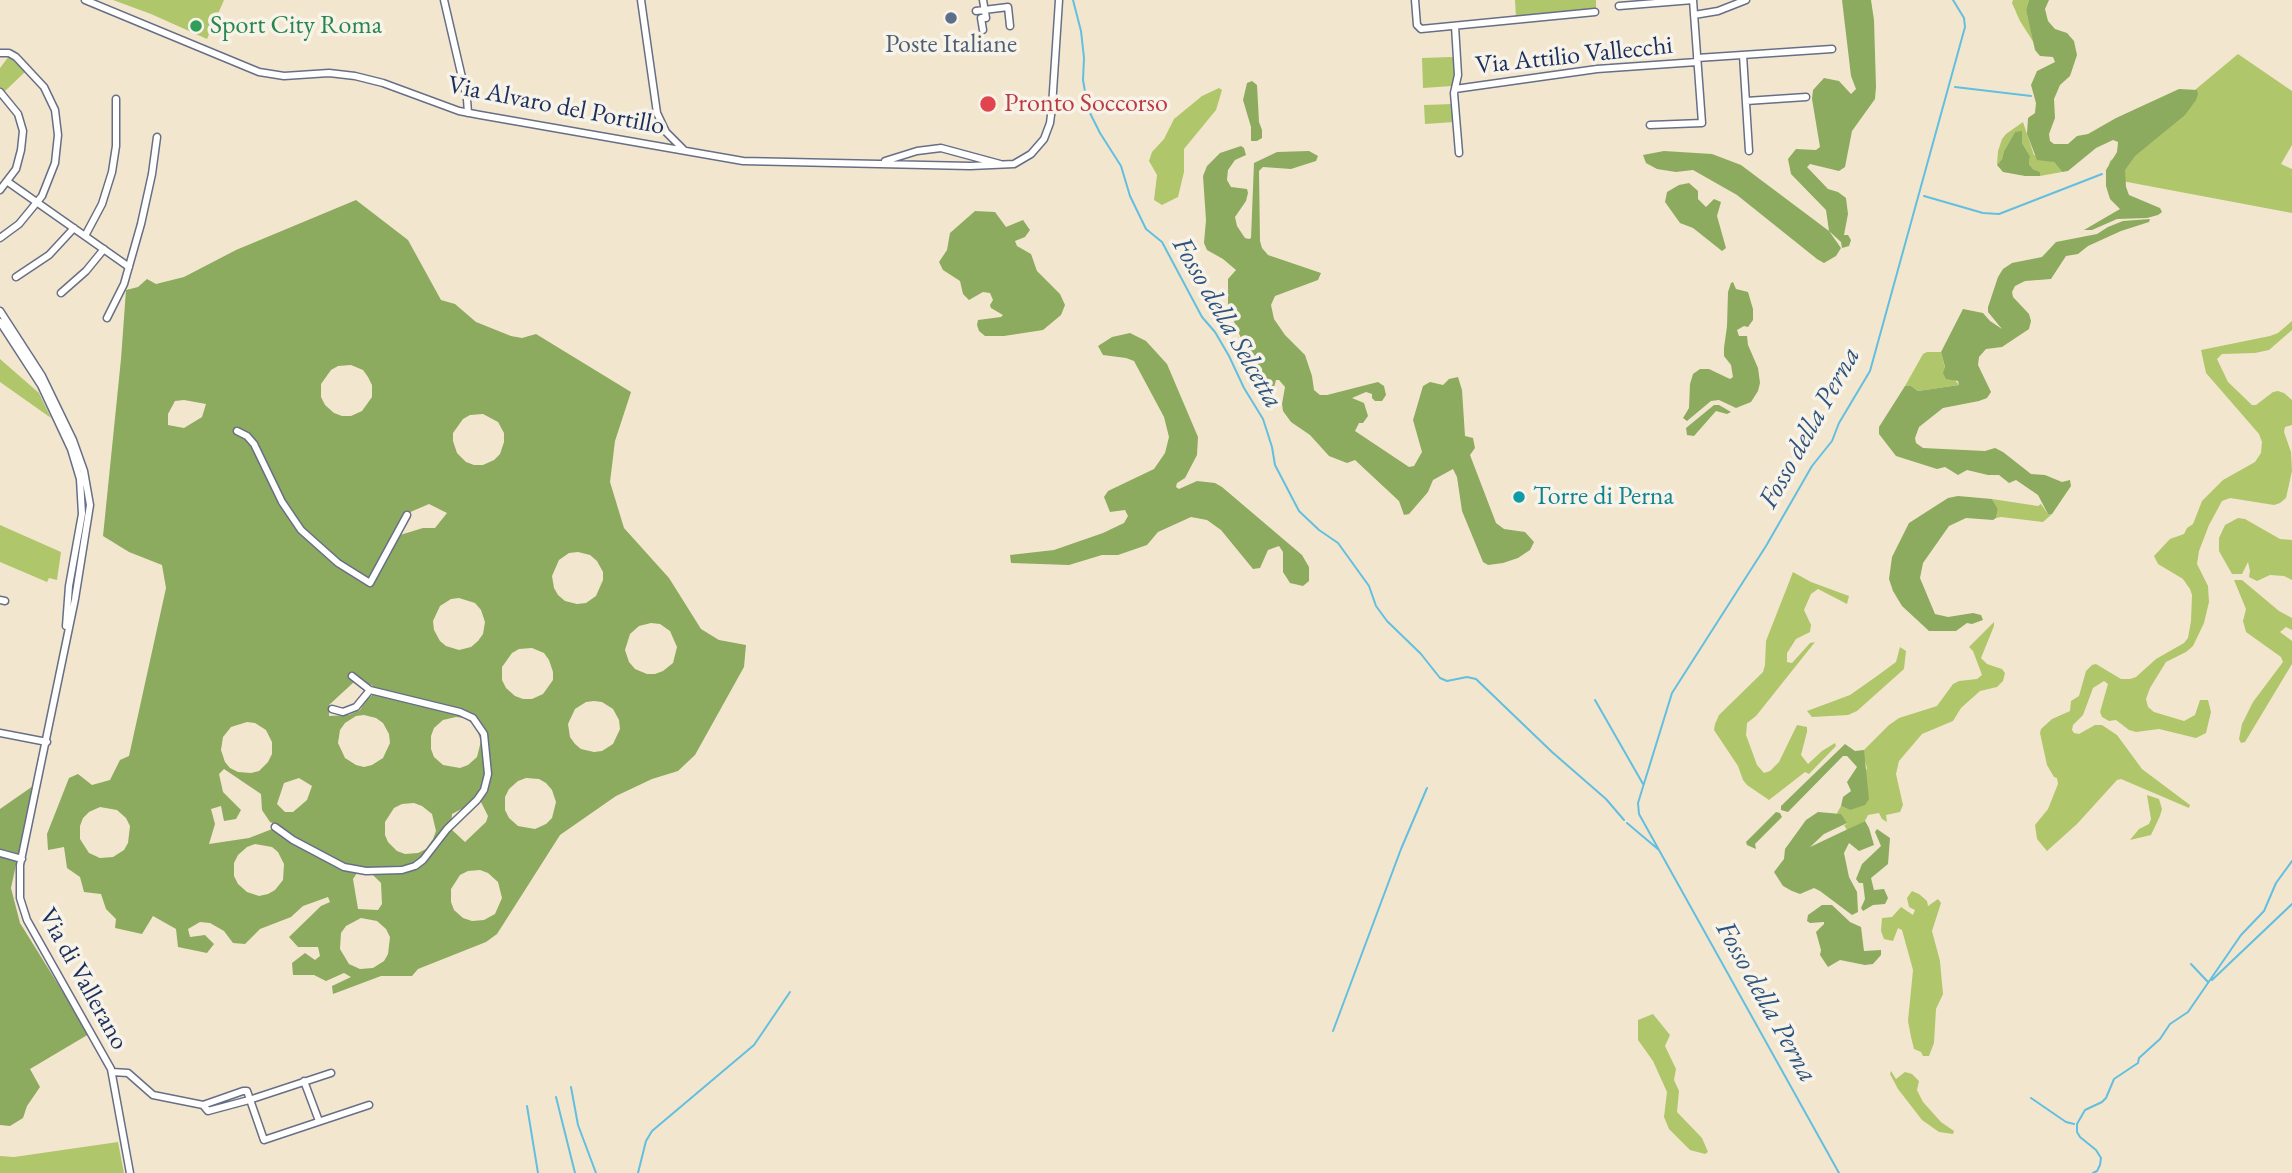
<!DOCTYPE html>
<html>
<head>
<meta charset="utf-8">
<style>
	body { margin:0 }
	canvas { display:block; background:#f3e6cf }
</style>
</head>
<body>
<canvas width="2292" height="1173"></canvas>
<script>
const ctx = document.querySelector('canvas').getContext('2d');
ctx.lineJoin = 'round';
function fillPath(path, color) {
  ctx.fillStyle = color;
  ctx.fill(path, 'evenodd');
}
function toPath(rows) {
  const path = new Path2D();
  for (const r of rows) {
    path.moveTo(r[0], r[1]);
    for (let i = 2; i < r.length; i += 2) path.lineTo(r[i], r[i + 1]);
  }
  return path;
}
function trace(path, color, width, dash) {
  ctx.strokeStyle = color;
  ctx.lineWidth = width;
  ctx.lineCap = dash ? 'butt' : 'round';
  ctx.setLineDash(dash || []);
  ctx.stroke(path);
}
function label(font, color, halo, rows, align = 'center') {
  ctx.font = font + ' "EB Garamond",serif';
  ctx.lineWidth = 7;
  ctx.setLineDash([]);
  ctx.textBaseline = 'middle';
  ctx.strokeStyle = halo;
  ctx.fillStyle = color;
  for (const [text, x, y, turn = 0] of rows) {
    ctx.save();
    ctx.translate(x, y);
    ctx.rotate((+turn || 0) * Math.PI / 180);
    ctx.textAlign = isNaN(turn) ? turn : align;
    if (halo) ctx.strokeText(text, 0, 0);
    ctx.fillText(text, 0, 0);
    ctx.restore();
  }
}
const green = toPath([
	[113,0,224,0,207,39,151,14],
	[1515,0,1596,0,1596,10,1516,18],
	[2013,0,2029,0,2026,10,2034,43,2020,21,2012,3],
	[2238,54,2292,91,2292,145,2281,164,2292,169,2292,213,2106,178,2110,161],
	[9,56,25,72,4,92,0,88,0,68],
	[1451,57,1454,58,1455,84,1452,86,1423,88,1422,58],
	[1219,88,1222,90,1216,110,1184,149,1184,172,1178,197,1162,205,1154,200,1157,175,1149,161,1152,152,1164,139,1174,119,1202,96],
	[1453,104,1454,122,1425,124,1424,105],
	[2023,122,2034,155,2054,162,2062,172,2040,176,2040,172,2033,169,2029,164,2030,156,2022,143,2022,136,2015,132,2004,151,2002,159,1997,165,1998,151,2002,139,2006,134],
	[2292,321,2292,330,2269,350,2255,353,2222,354,2217,359,2228,382,2252,405,2256,405,2273,392,2278,391,2284,393,2292,400,2292,425,2285,427,2284,432,2291,452,2292,471,2286,498,2280,503,2274,505,2230,498,2222,501,2209,525,2199,551,2197,564,2208,586,2209,602,2204,623,2193,646,2186,652,2166,662,2150,688,2146,699,2148,707,2154,712,2184,721,2195,715,2200,700,2208,700,2211,712,2206,733,2196,738,2159,729,2136,732,2129,730,2116,720,2109,721,2102,717,2100,712,2108,684,2104,681,2093,688,2083,715,2073,725,2072,730,2074,733,2079,734,2095,725,2102,725,2117,735,2142,769,2190,805,2189,808,2121,779,2117,780,2077,824,2047,851,2037,839,2035,825,2048,809,2058,784,2057,778,2054,777,2047,765,2040,733,2041,729,2052,719,2070,711,2071,701,2079,696,2086,671,2092,665,2096,664,2121,679,2130,679,2136,677,2156,659,2184,643,2188,638,2191,621,2192,595,2190,589,2183,579,2158,564,2154,556,2170,539,2184,534,2187,528,2193,524,2202,501,2223,480,2255,462,2261,453,2262,442,2259,434,2206,373,2201,350,2270,336,2278,333],
	[1927,352,1941,352,1945,368,1959,385,1918,391,1911,386,1905,386,1923,354],
	[0,359,39,393,51,418,0,382],
	[1992,499,2038,506,2041,504,2048,514,2052,514,2043,522,2001,517,1996,518,1998,509],
	[2238,518,2245,519,2280,539,2292,540,2292,580,2284,576,2270,575,2257,581,2249,577,2250,571,2248,562,2242,574,2232,574,2219,551,2219,538,2225,525],
	[0,525,61,552,57,580,49,578,47,582,0,562],
	[1793,572,1811,582,1849,596,1847,604,1818,589,1811,594,1804,610,1811,625,1810,632,1796,639,1787,653,1787,662,1792,663,1810,643,1815,642,1756,716,1747,723,1746,735,1757,765,1764,773,1770,771,1779,762,1797,725,1807,727,1807,732,1801,755,1808,764,1822,751,1835,743,1836,746,1809,774,1805,772,1769,800,1747,785,1743,780,1738,766,1714,730,1715,724,1719,715,1763,672,1765,665,1766,641],
	[2234,580,2242,580,2279,611,2292,618,2292,630,2286,627,2280,632,2292,641,2292,664,2245,742,2241,743,2239,739,2242,724,2253,702,2283,662,2281,657,2246,632,2243,621,2246,609],
	[1994,622,1994,626,1981,658,1987,664,2002,669,2005,673,2003,681,1997,687,1980,691,1961,708,1953,721,1922,734,1899,761,1896,774,1903,805,1900,812,1886,815,1887,822,1882,819,1879,813,1868,815,1865,821,1847,830,1844,825,1847,824,1837,813,1841,806,1850,810,1867,768,1864,758,1864,750,1889,725,1899,718,1937,706,1953,684,1959,681,1977,679,1982,675,1973,651,1969,647],
	[1900,647,1906,651,1904,669,1857,711,1848,715,1812,717,1807,711,1850,695,1877,676,1896,662],
	[2147,795,2159,799,2162,809,2160,816,2151,835,2130,840,2139,829,2149,824,2151,819],
	[1912,891,1919,894,1927,901,1928,906,1938,899,1941,903,1932,931,1940,961,1943,994,1936,1009,1934,1043,1929,1056,1923,1056,1921,1052,1914,1049,1911,1037,1908,1021,1913,970,1902,930,1898,928,1893,941,1884,939,1881,931,1882,918,1892,917,1901,907,1913,915,1915,910,1909,907,1907,898],
	[1653,1014,1670,1035,1665,1046,1676,1069,1674,1080,1679,1091,1677,1112,1702,1138,1708,1152,1705,1154,1690,1150,1669,1129,1664,1117,1667,1092,1653,1061,1638,1040,1638,1020],
	[1891,1071,1896,1079,1905,1072,1912,1074,1919,1081,1917,1090,1923,1102,1941,1122,1954,1131,1953,1134,1939,1132,1922,1120,1898,1089,1890,1074],
	[118,1142,124,1173,0,1173,0,1156,14,1157]
]);
const forest = toPath([
	[1842,0,1871,0,1874,20,1876,87,1875,99,1852,131,1845,167,1839,171,1810,164,1807,167,1828,189,1838,192,1846,198,1848,214,1844,235,1848,235,1851,240,1849,246,1842,248,1841,242,1829,231,1841,248,1836,256,1824,263,1817,259,1737,195,1693,170,1676,172,1657,169,1646,163,1643,155,1664,151,1712,154,1741,165,1829,231,1826,210,1791,174,1788,159,1796,149,1816,150,1820,147,1812,99,1813,90,1824,78,1839,81,1851,94,1856,89,1851,76],
	[2029,0,2049,0,2045,9,2048,21,2055,29,2067,33,2074,41,2077,55,2070,76,2060,85,2054,99,2055,118,2049,134,2050,141,2054,144,2068,144,2077,136,2088,134,2116,118,2179,89,2197,90,2198,94,2196,100,2185,115,2135,156,2125,170,2126,187,2129,195,2160,208,2162,212,2158,215,2147,218,2117,219,2092,230,2084,230,2120,209,2110,199,2106,186,2106,170,2117,152,2118,142,2113,140,2096,148,2068,171,2062,172,2054,162,2037,160,2027,134,2028,118,2035,113,2036,103,2031,85,2037,71,2055,62,2053,57,2040,56,2035,50,2026,10],
	[1252,81,1257,85,1259,122,1262,130,1262,138,1257,141,1251,141,1251,127,1243,100,1247,83],
	[2022,131,2022,143,2030,156,2029,164,2033,169,2040,172,2040,176,2025,176,2003,172,1997,165,2002,159,2004,151,2015,132],
	[1241,146,1244,148,1246,155,1235,160,1228,170,1227,180,1231,187,1247,189,1248,193,1246,201,1235,217,1237,226,1245,238,1249,239,1251,238,1254,163,1277,152,1309,151,1318,156,1316,161,1291,169,1263,167,1259,171,1260,241,1262,248,1268,255,1321,273,1318,280,1275,296,1271,305,1274,319,1285,335,1305,355,1312,376,1314,390,1320,395,1327,395,1378,382,1384,386,1386,395,1382,401,1375,401,1372,398,1372,394,1366,392,1352,398,1364,403,1368,416,1363,423,1359,423,1355,431,1409,467,1414,466,1422,452,1413,420,1423,386,1430,382,1443,385,1449,379,1458,377,1462,390,1465,436,1473,438,1475,448,1470,455,1496,523,1504,529,1525,532,1534,542,1530,550,1518,558,1503,563,1488,565,1483,562,1462,511,1457,477,1453,469,1433,480,1428,492,1409,514,1404,515,1399,501,1355,460,1347,463,1329,456,1310,435,1291,422,1283,411,1282,404,1285,387,1279,380,1276,380,1273,391,1267,392,1261,386,1228,307,1228,279,1236,270,1223,259,1207,250,1204,243,1206,220,1203,176,1207,166,1220,153],
	[1689,183,1698,191,1698,199,1706,207,1714,199,1721,202,1717,216,1726,248,1722,251,1693,228,1680,223,1665,202,1667,192,1679,185],
	[356,200,408,240,441,300,455,304,476,322,511,336,522,338,536,334,631,392,615,441,610,482,624,528,669,578,701,629,719,640,746,645,744,667,695,755,678,771,652,779,616,796,560,835,497,934,486,942,418,969,412,976,381,976,333,994,332,986,351,977,344,973,326,981,314,975,293,975,292,963,305,953,315,960,320,956,318,947,298,947,289,937,321,906,330,902,328,897,303,906,291,917,260,929,245,944,233,943,224,931,210,923,200,922,188,929,190,937,205,935,214,944,207,953,178,947,176,929,153,916,142,934,115,928,116,919,106,909,101,894,84,892,80,877,67,868,64,847,48,850,47,834,69,778,78,774,92,785,110,780,120,760,129,756,166,588,162,565,129,552,103,536,121,359,126,290,138,287,147,279,156,284,184,277,236,250],
	[351,365,363,370,368,377,372,385,372,397,362,411,351,416,342,416,334,413,325,405,321,397,321,384,331,370,338,366],
	[184,400,206,404,202,417,184,428,168,425,168,414,175,401],
	[483,414,498,422,504,433,504,442,500,454,494,460,483,465,474,465,466,462,457,453,453,441,453,433,463,419,470,415],
	[429,504,447,513,435,528,423,528,400,535,408,513],
	[578,552,590,555,597,561,603,572,603,580,596,596,586,603,577,604,565,601,558,595,554,588,552,576,559,560,569,553],
	[459,598,475,603,481,610,485,622,483,634,478,641,471,647,459,650,446,646,440,641,434,630,433,621,440,606,451,599],
	[651,623,660,624,670,631,677,647,673,663,663,671,655,674,647,674,635,669,629,662,625,650,630,634,639,626],
	[532,648,544,653,549,660,553,672,553,680,543,694,532,699,523,699,515,696,506,688,502,680,502,667,512,653,519,649],
	[354,682,372,685,375,693,367,699,360,710,349,715,329,716,329,705],
	[594,701,602,702,613,709,619,720,620,729,613,744,602,751,594,752,581,749,575,744,570,737,568,724,575,709,586,702],
	[364,715,376,718,383,723,389,734,390,743,383,758,372,765,364,767,356,765,345,758,338,743,340,730,345,723,356,716],
	[456,717,464,718,475,725,481,741,477,757,468,765,460,768,443,765,434,757,431,749,431,736,434,728,443,720],
	[247,722,255,723,266,730,272,742,272,754,268,762,259,771,251,773,238,772,230,768,225,762,221,750,223,737,231,727],
	[224,769,261,794,262,810,270,822,280,826,249,838,209,844,215,824,211,809,221,806,224,821,236,819,241,810,223,792,219,774],
	[299,778,312,786,307,800,293,812,285,812,277,804,284,783],
	[526,778,539,779,546,783,552,790,556,802,552,818,546,824,535,829,518,826,509,818,505,810,505,797,509,789,518,781],
	[481,802,488,816,486,822,465,842,451,829,452,814,471,804],
	[414,803,422,806,432,814,436,831,433,839,426,849,418,853,405,854,397,851,388,842,385,835,385,822,394,808,402,804],
	[100,807,117,810,126,818,130,826,128,843,124,850,113,857,100,858,89,853,80,839,80,826,83,818,89,812],
	[255,844,272,847,278,852,284,864,283,880,275,890,268,894,259,896,247,892,238,884,234,876,234,863,238,855,247,847],
	[480,870,488,873,498,882,502,898,495,914,484,920,472,921,463,918,454,910,451,902,451,889,460,875,468,871],
	[357,873,371,873,381,883,382,904,378,910,358,909,353,879],
	[361,918,377,921,386,929,390,937,388,954,384,961,373,968,360,969,349,964,340,949,341,933,346,926],
	[975,211,995,212,1006,227,1023,220,1030,230,1025,237,1015,241,1017,246,1031,254,1037,271,1060,294,1065,305,1061,315,1043,330,1004,336,985,336,979,331,977,325,978,320,1001,317,1003,315,991,308,990,305,993,300,990,293,983,292,969,300,963,294,960,281,943,270,939,262,947,250,950,233],
	[2150,219,2149,222,2121,231,2088,246,2078,254,2066,256,2051,279,2025,281,2015,286,2012,292,2013,297,2029,314,2031,321,2029,329,2002,347,1986,349,1979,357,1978,365,1991,392,1987,398,1979,401,1943,408,1919,427,1915,438,1916,443,1923,448,1985,451,1995,448,2003,452,2031,474,2045,475,2062,482,2070,480,2071,486,2052,514,2048,514,2038,495,2016,480,2009,483,1999,475,1988,475,1967,470,1958,475,1945,467,1937,469,1896,456,1879,434,1879,427,1905,386,1911,386,1918,391,1959,385,1958,381,1946,379,1943,373,1945,367,1941,352,1963,309,1983,313,1990,321,2002,329,1988,312,1988,307,1998,277,2003,269,2012,263,2042,257,2056,242,2097,234,2108,227,2123,221],
	[1733,282,1736,289,1748,292,1753,309,1753,320,1748,327,1744,326,1737,330,1739,336,1747,336,1748,345,1758,368,1760,383,1758,391,1751,402,1736,408,1719,400,1711,401,1687,421,1683,418,1689,408,1690,384,1693,374,1700,369,1709,369,1730,379,1733,377,1731,365,1724,356,1724,348,1727,326,1728,292,1731,283],
	[1130,333,1146,341,1167,364,1198,437,1197,455,1185,478,1177,483,1176,487,1179,489,1197,481,1215,483,1222,487,1302,555,1309,567,1309,581,1303,586,1290,583,1283,572,1283,552,1279,546,1268,550,1260,568,1253,569,1221,530,1207,520,1191,517,1158,532,1147,545,1118,555,1102,555,1069,565,1011,563,1010,555,1054,550,1103,533,1124,523,1128,516,1125,510,1110,512,1104,497,1108,491,1154,469,1165,453,1169,437,1164,417,1134,361,1126,358,1103,355,1098,346,1112,337],
	[1714,405,1719,405,1731,412,1727,414,1716,411,1694,436,1687,435,1686,428],
	[1958,496,1992,499,1998,509,1996,518,1993,520,1966,518,1949,526,1923,563,1920,578,1935,614,1948,617,1973,613,1981,615,1983,620,1972,624,1967,623,1956,631,1929,631,1902,606,1893,591,1889,579,1892,557,1909,523,1948,498],
	[1845,744,1855,751,1864,750,1869,799,1865,805,1850,810,1841,806,1843,797,1851,791,1847,782,1857,767,1847,756,1843,756,1788,812,1781,810,1781,806],
	[33,786,11,888,20,923,89,1034,30,1069,40,1087,27,1106,23,1118,10,1126,0,1125,0,809],
	[1776,812,1780,813,1782,817,1755,844,1756,849,1747,845,1746,842],
	[1818,812,1841,814,1847,823,1824,834,1810,847,1865,821,1869,828,1874,845,1859,851,1849,843,1844,853,1849,877,1857,892,1858,912,1852,915,1820,891,1814,888,1800,894,1792,891,1783,886,1774,872,1784,859,1785,849,1806,820],
	[1877,829,1890,838,1888,864,1871,878,1874,890,1884,889,1888,898,1885,904,1873,905,1863,911,1861,908,1865,899,1863,883,1859,883,1856,879,1862,864,1881,846,1875,832],
	[1822,905,1832,905,1850,922,1861,927,1864,951,1881,950,1881,955,1873,964,1865,965,1840,960,1828,967,1820,955,1821,950,1816,932,1824,924,1824,922,1810,923,1807,921,1808,915]
]);
const stream = toPath([
	[1073,0,1081,31,1084,58,1083,80,1088,109,1100,133,1121,166,1130,196,1146,229,1162,242,1202,317,1215,332,1229,356,1244,388,1263,419,1272,447,1275,465,1299,511,1319,530,1338,543,1369,586,1376,606,1387,621,1421,654,1440,678,1447,681,1467,677,1476,679,1552,752,1606,799,1624,820],
	[1955,87,2031,96],
	[1924,196,1983,213,1999,214,2102,174],
	[1595,700,1643,784],
	[1627,823,1659,850,1839,1173],
	[1659,850,1639,814,1638,803,1672,693,1766,546,1812,466,1832,441,1839,423,1870,371,1965,27,1964,18,1953,0],
	[2191,964,2208,982],
	[2212,980,2292,904],
	[1333,1031,1401,849,1427,788],
	[571,1087,578,1125,596,1173],
	[556,1097,575,1173],
	[2031,1098,2066,1122,2074,1124],
	[527,1106,538,1173],
	[638,1173,646,1141,652,1131,754,1045,790,992],
	[2093,1173,2097,1171,2100,1165,2101,1158,2096,1150,2080,1137,2077,1132,2077,1124,2085,1110,2102,1102,2106,1098,2114,1079,2138,1063,2139,1058,2160,1039,2170,1024,2188,1012,2241,935,2264,911,2276,883,2292,861]
]);
const minor = toPath([
	[85,0,259,72,284,76,329,73,355,76,383,83,459,111,480,115,743,161,970,166,1014,164,1031,154,1044,139,1050,123,1052,107,1059,0],
	[444,0,467,99,468,113],
	[641,0,657,113,666,132,683,149],
	[1415,0,1417,25,1421,29,1595,12],
	[1619,6,1693,0],
	[976,11,1008,7,1010,26],
	[1694,15,1718,11,1746,0],
	[1455,26,1458,75,1454,93,1459,153],
	[983,30,981,18,986,18,983,0],
	[0,53,9,53,16,57,44,87,55,110,58,135,55,163,42,196,19,224,0,238],
	[1743,55,1749,151],
	[1697,58,1832,49],
	[1455,89,1597,69,1697,62],
	[0,92,18,114,23,131,21,150,16,169,0,190],
	[1746,101,1806,97],
	[1650,125,1702,123,1693,0],
	[885,161,917,151,941,148,1000,164],
	[8,182,129,267],
	[85,236,102,204,112,172,116,146,116,99],
	[16,277,49,255,74,228],
	[61,293,86,271,104,249],
	[0,311,42,376,73,440,84,471,90,505,75,599,20,865,20,898,27,920,111,1069,130,1173],
	[107,318,124,284,141,224,152,174,157,137],
	[0,322,41,385,71,449,80,479,82,514,69,586,66,626],
	[237,431,247,436,254,444,282,502,301,530,338,563,370,583,407,515],
	[0,600,5,601],
	[332,709,343,712,356,707,370,690],
	[0,733,47,742],
	[275,827,293,840,344,867,366,871,402,870,415,866,423,860,447,829,477,800,484,790,488,774,484,734,473,718,460,712,370,690,352,676],
	[0,853,22,859],
	[112,1072,128,1073,153,1095,203,1105,208,1111,249,1100,331,1073],
	[304,1081,319,1121],
	[203,1105,243,1091,247,1091,264,1140,369,1105]
]);
const markers = [
	[951,18,7,"#5c6f8a"],
	[196,26,7,"#2e9e5b"],
	[988,104,9,"#e0444e"],
	[1519,497,7,"#0f9aa8"]
];
const leisureNames = [
	["Sport City Roma",210,26]
];
const serviceNames = [
	["Poste Italiane",951,45]
];
const streetNames = [
	["Via Attilio Vallecchi",1574,56,-6],
	["Via Alvaro del Portillo",556,106,11],
	["Via di Vallerano",83,979,61]
];
const healthNames = [
	["Pronto Soccorso",1004,104]
];
const cultureNames = [
	["Torre di Perna",1533,497]
];
const waterNames = [
	["Fosso della Selcetta",1227,323,60],
	["Fosso della Perna",1810,428,-61],
	["Fosso della Perna",1766,1002,61]
];
fillPath(green, '#b0c66b');
fillPath(forest, '#8cab5f');
trace(stream, '#62bfe0', 2);
trace(minor, '#676f86', 9);
trace(minor, '#fff', 6);
for (const [x, y, r, color] of markers) {
  const dot = new Path2D();
  dot.arc(x, y, r, 0, 2 * Math.PI);
  ctx.fillStyle = color;
  ctx.fill(dot);
  trace(dot, '#f7f3e8', 2.5);
}
label('26px', '#27864d', '#f7f3e8', leisureNames, 'left');
label('26px', '#4e5e75', '#f7f3e8', serviceNames);
label('26px', '#1b2f5e', '#f7f3e8', streetNames);
label('26px', '#be3a42', '#f7f3e8', healthNames, 'left');
label('26px', '#0d838f', '#f7f3e8', cultureNames, 'left');
label('italic 28px', '#2d537e', '#f7f3e8', waterNames);
</script>
</body>
</html>
